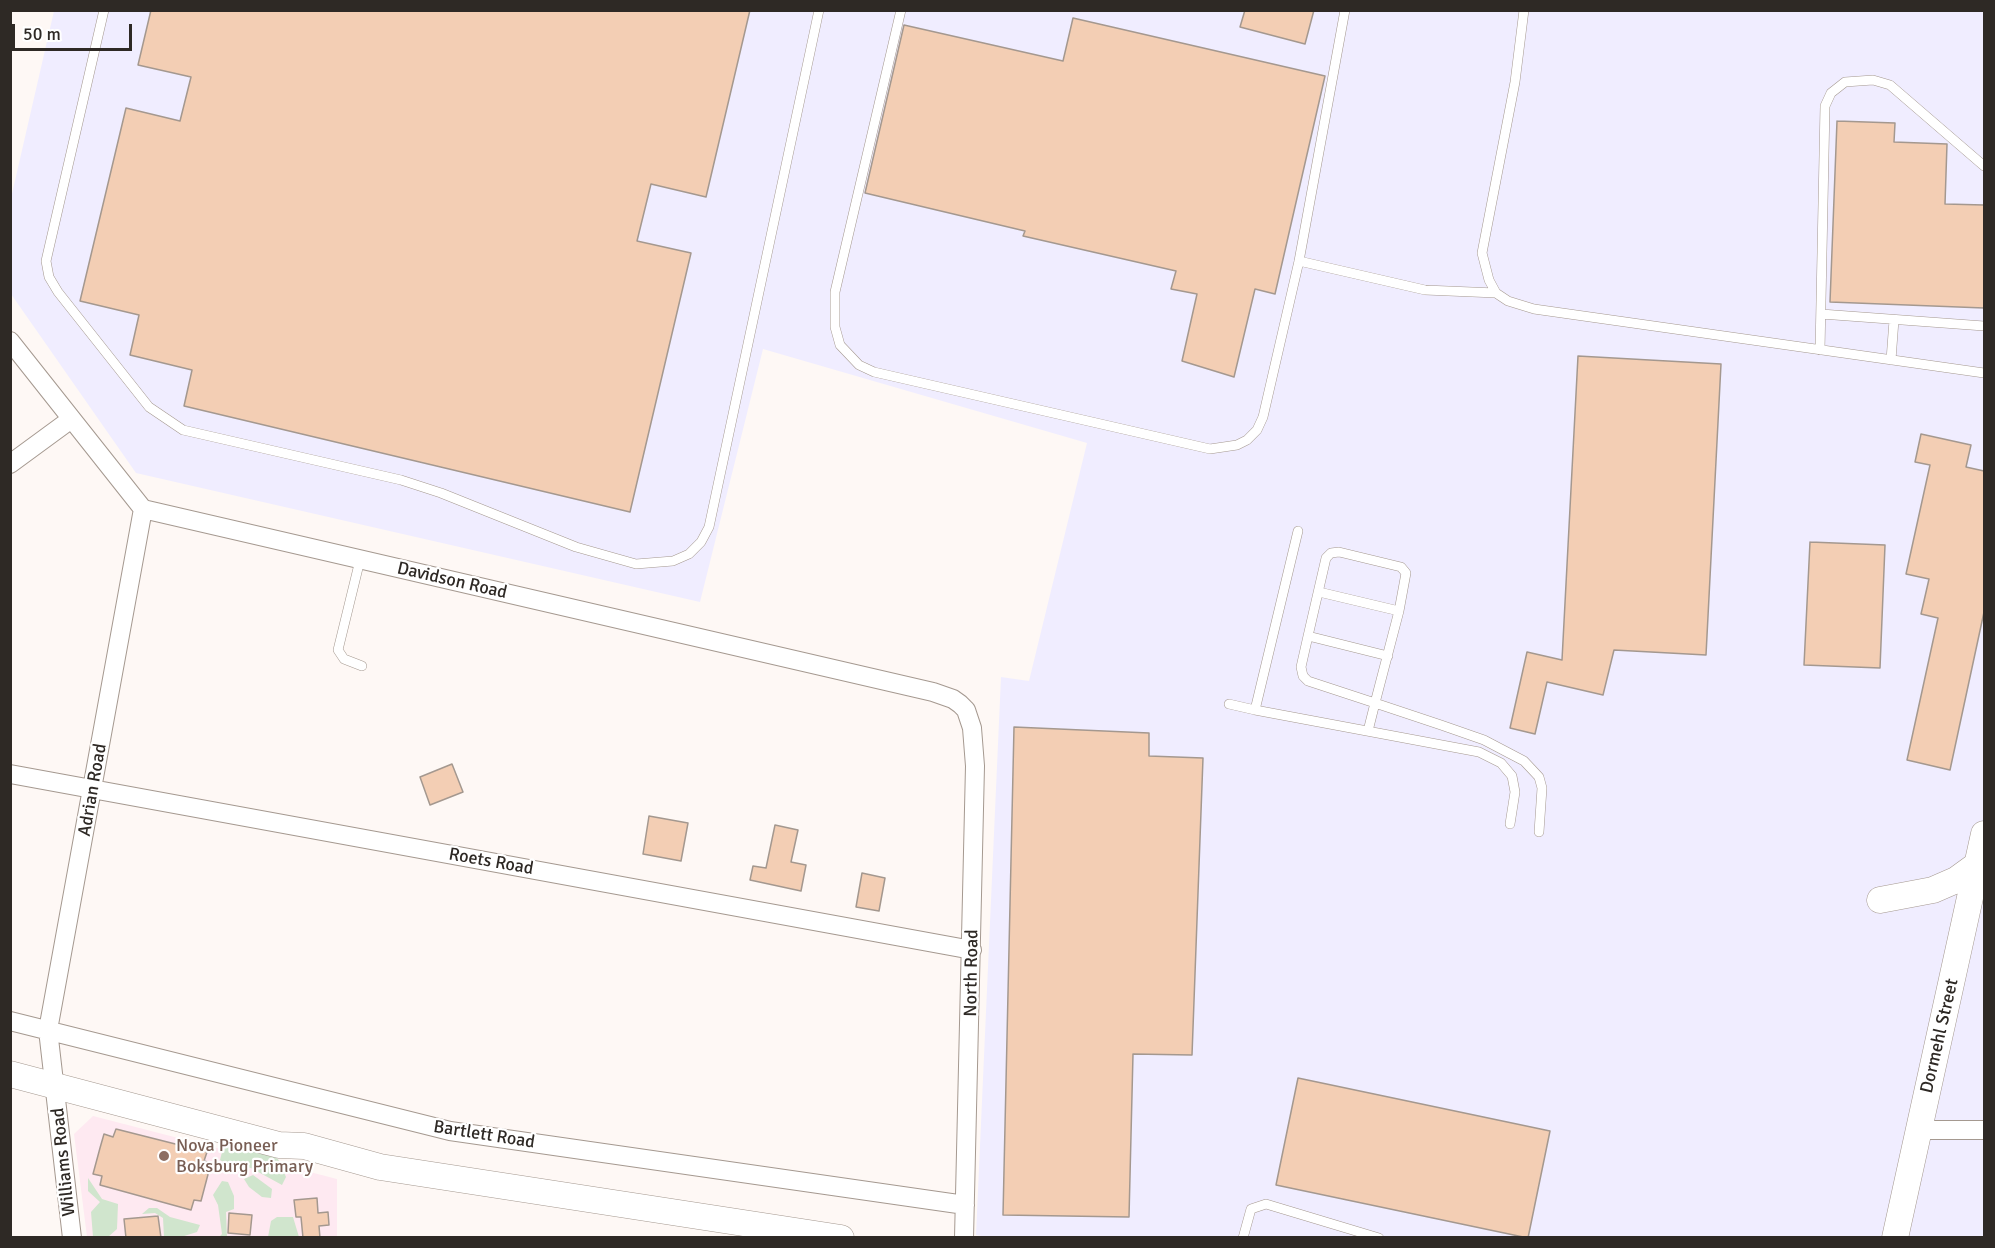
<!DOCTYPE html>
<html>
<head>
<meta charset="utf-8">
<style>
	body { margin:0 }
	#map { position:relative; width:1995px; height:1248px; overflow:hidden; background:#fef8f5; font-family:Signika,sans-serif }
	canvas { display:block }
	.frame { position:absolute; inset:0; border:12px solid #2e2925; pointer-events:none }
	.scale { position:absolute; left:12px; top:24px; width:120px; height:27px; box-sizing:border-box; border:3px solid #2e2925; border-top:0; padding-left:8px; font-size:18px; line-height:21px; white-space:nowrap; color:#2e2925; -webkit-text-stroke:4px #fff; paint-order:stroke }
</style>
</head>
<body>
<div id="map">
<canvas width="1995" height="1248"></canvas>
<div class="frame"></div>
<div class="scale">50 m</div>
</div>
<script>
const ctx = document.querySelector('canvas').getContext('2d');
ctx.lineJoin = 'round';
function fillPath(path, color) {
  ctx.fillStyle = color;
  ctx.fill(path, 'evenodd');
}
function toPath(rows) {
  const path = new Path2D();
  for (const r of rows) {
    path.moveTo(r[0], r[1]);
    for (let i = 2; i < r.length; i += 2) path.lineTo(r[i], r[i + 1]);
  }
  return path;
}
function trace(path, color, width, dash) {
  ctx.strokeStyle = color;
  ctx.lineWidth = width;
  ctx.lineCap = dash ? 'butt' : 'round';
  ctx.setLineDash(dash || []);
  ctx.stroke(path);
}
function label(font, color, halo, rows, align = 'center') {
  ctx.font = font + ' Signika,sans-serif';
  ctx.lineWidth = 4.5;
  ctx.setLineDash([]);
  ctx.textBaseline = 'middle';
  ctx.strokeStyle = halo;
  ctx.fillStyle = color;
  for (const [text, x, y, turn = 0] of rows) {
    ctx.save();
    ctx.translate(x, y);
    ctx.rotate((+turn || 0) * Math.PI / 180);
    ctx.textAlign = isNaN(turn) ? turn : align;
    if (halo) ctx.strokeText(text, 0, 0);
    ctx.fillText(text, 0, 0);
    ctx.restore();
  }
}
const industrial = toPath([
	[54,11,1984,11,1984,1237,993,1238,976,1235,1001,677,1029,681,1087,443,763,349,700,602,136,473,11,294,11,198]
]);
const education = toPath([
	[93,1116,337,1179,337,1237,87,1237,74,1134]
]);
const green = toPath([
	[232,1138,278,1159,286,1177,282,1185,251,1168,229,1165,220,1160,224,1144],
	[253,1175,272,1189,271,1198,262,1197,249,1187,244,1179],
	[88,1178,102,1199,118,1204,117,1229,108,1237,93,1237,91,1212,100,1202,88,1191],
	[222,1181,228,1182,234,1196,234,1209,226,1212,227,1237,219,1237,222,1234,218,1205,213,1195],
	[149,1208,157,1208,170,1217,200,1225,197,1232,181,1237,164,1237,163,1218,155,1213,142,1214],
	[277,1217,293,1217,299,1237,268,1237,271,1221]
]);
const building = toPath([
	[151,10,750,10,706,197,651,184,637,241,691,253,630,512,184,406,192,370,130,355,139,315,80,301,126,108,180,121,191,77,138,65,151,10],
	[1245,10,1314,10,1305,44,1240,27,1245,10],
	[1073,18,1325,76,1275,294,1255,289,1234,377,1182,361,1197,294,1171,289,1176,271,1023,236,1025,231,865,193,904,25,1063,61,1073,18],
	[1837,121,1895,123,1894,142,1947,144,1945,204,1984,205,1984,308,1830,302,1837,121],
	[1578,356,1721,364,1706,655,1614,650,1603,695,1547,682,1535,734,1510,728,1527,652,1562,660,1578,356],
	[1921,434,1971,445,1966,467,1984,471,1984,612,1950,770,1907,760,1938,618,1921,614,1929,579,1906,574,1930,465,1915,462,1921,434],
	[1810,542,1885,545,1880,668,1804,665,1810,542],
	[1014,727,1149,733,1149,756,1203,758,1192,1055,1133,1054,1129,1217,1003,1215,1014,727],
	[452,764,463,792,430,805,420,777,452,764],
	[649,816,688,823,681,861,643,854,649,816],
	[775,825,798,830,791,862,806,865,801,891,750,880,753,866,766,868,775,825],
	[862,873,885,878,879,911,856,907,862,873],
	[1298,1078,1550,1131,1528,1238,1276,1185,1298,1078],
	[116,1129,207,1152,204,1161,211,1163,201,1201,194,1200,191,1210,100,1185,102,1176,93,1174,100,1148,104,1134,113,1137,116,1129],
	[317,1198,318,1213,328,1212,329,1225,319,1226,320,1238,303,1238,301,1217,296,1217,294,1200,317,1198],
	[229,1213,252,1215,250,1235,228,1233,229,1213],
	[158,1216,161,1238,126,1238,124,1219,158,1216]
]);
const lane = toPath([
	[104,10,46,261,49,277,58,292,149,407,183,430,401,480,441,493,576,547,636,564,673,561,689,554,701,542,709,527,819,10],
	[901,10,835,292,835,327,840,345,859,365,874,372,1210,449,1237,445,1247,440,1257,430,1263,417,1299,261,1345,10],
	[1524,10,1515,82,1482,253,1489,280,1496,293,1508,301,1534,309,1984,373],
	[1299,261,1425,290,1496,293],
	[1821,314,1984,326],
	[1820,350,1825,106,1831,93,1845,82,1873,80,1890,85,1984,166],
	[1891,360,1894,320],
	[360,560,338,650,344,659,362,666],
	[1319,592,1399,611],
	[1308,636,1388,656],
	[1229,704,1255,710,1298,531],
	[1255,710,1479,752,1501,763,1512,776,1515,792,1510,824],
	[1368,731,1375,703,1399,611,1406,573,1401,567,1339,552,1331,553,1326,558,1308,636,1301,667,1303,676,1308,681,1375,703,1441,725,1484,740,1524,761,1539,777,1542,788,1539,832],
	[1243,1238,1251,1209,1266,1204,1379,1238]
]);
const street = toPath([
	[10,341,143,509,933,692,953,699,960,704,966,710,972,728,975,766,964,1238],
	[10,464,70,420],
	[10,774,972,950],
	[10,1021,450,1131,965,1205],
	[1918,1130,1984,1130],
	[72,1238,48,1030,143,509]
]);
const secondary = toPath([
	[1880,900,1933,890,1956,880,1978,864],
	[10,1074,279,1145,304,1146,380,1167,841,1238],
	[1895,1238,1984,834]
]);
const markers = [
	[164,1156,6,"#8d6e63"]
];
const streetNames = [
	["Davidson Road",452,581,13],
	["Adrian Road",93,790,-80],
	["Roets Road",491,862,10],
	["North Road",972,973,-89],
	["Dormehl Street",1940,1036,-77],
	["Bartlett Road",484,1135,9],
	["Williams Road",64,1162,-96]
];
const educationNames = [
	["Nova Pioneer",176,1146],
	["Boksburg Primary",176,1167]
];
fillPath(industrial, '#f0edff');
fillPath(education, '#fee9f1');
fillPath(green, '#d0e5cd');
fillPath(building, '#f3ceb4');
trace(building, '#a4988f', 1.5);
trace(lane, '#a59990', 10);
trace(street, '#a59990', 20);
trace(secondary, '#a59990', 27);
trace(lane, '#fff', 9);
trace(street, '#fff', 18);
trace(secondary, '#fff', 26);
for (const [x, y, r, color] of markers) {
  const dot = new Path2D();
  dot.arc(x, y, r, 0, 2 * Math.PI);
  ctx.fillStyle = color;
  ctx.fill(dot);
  trace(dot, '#fff', 2);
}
label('18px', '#2e2925', '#fff', streetNames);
label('18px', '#785e54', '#fff', educationNames, 'left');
</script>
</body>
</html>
